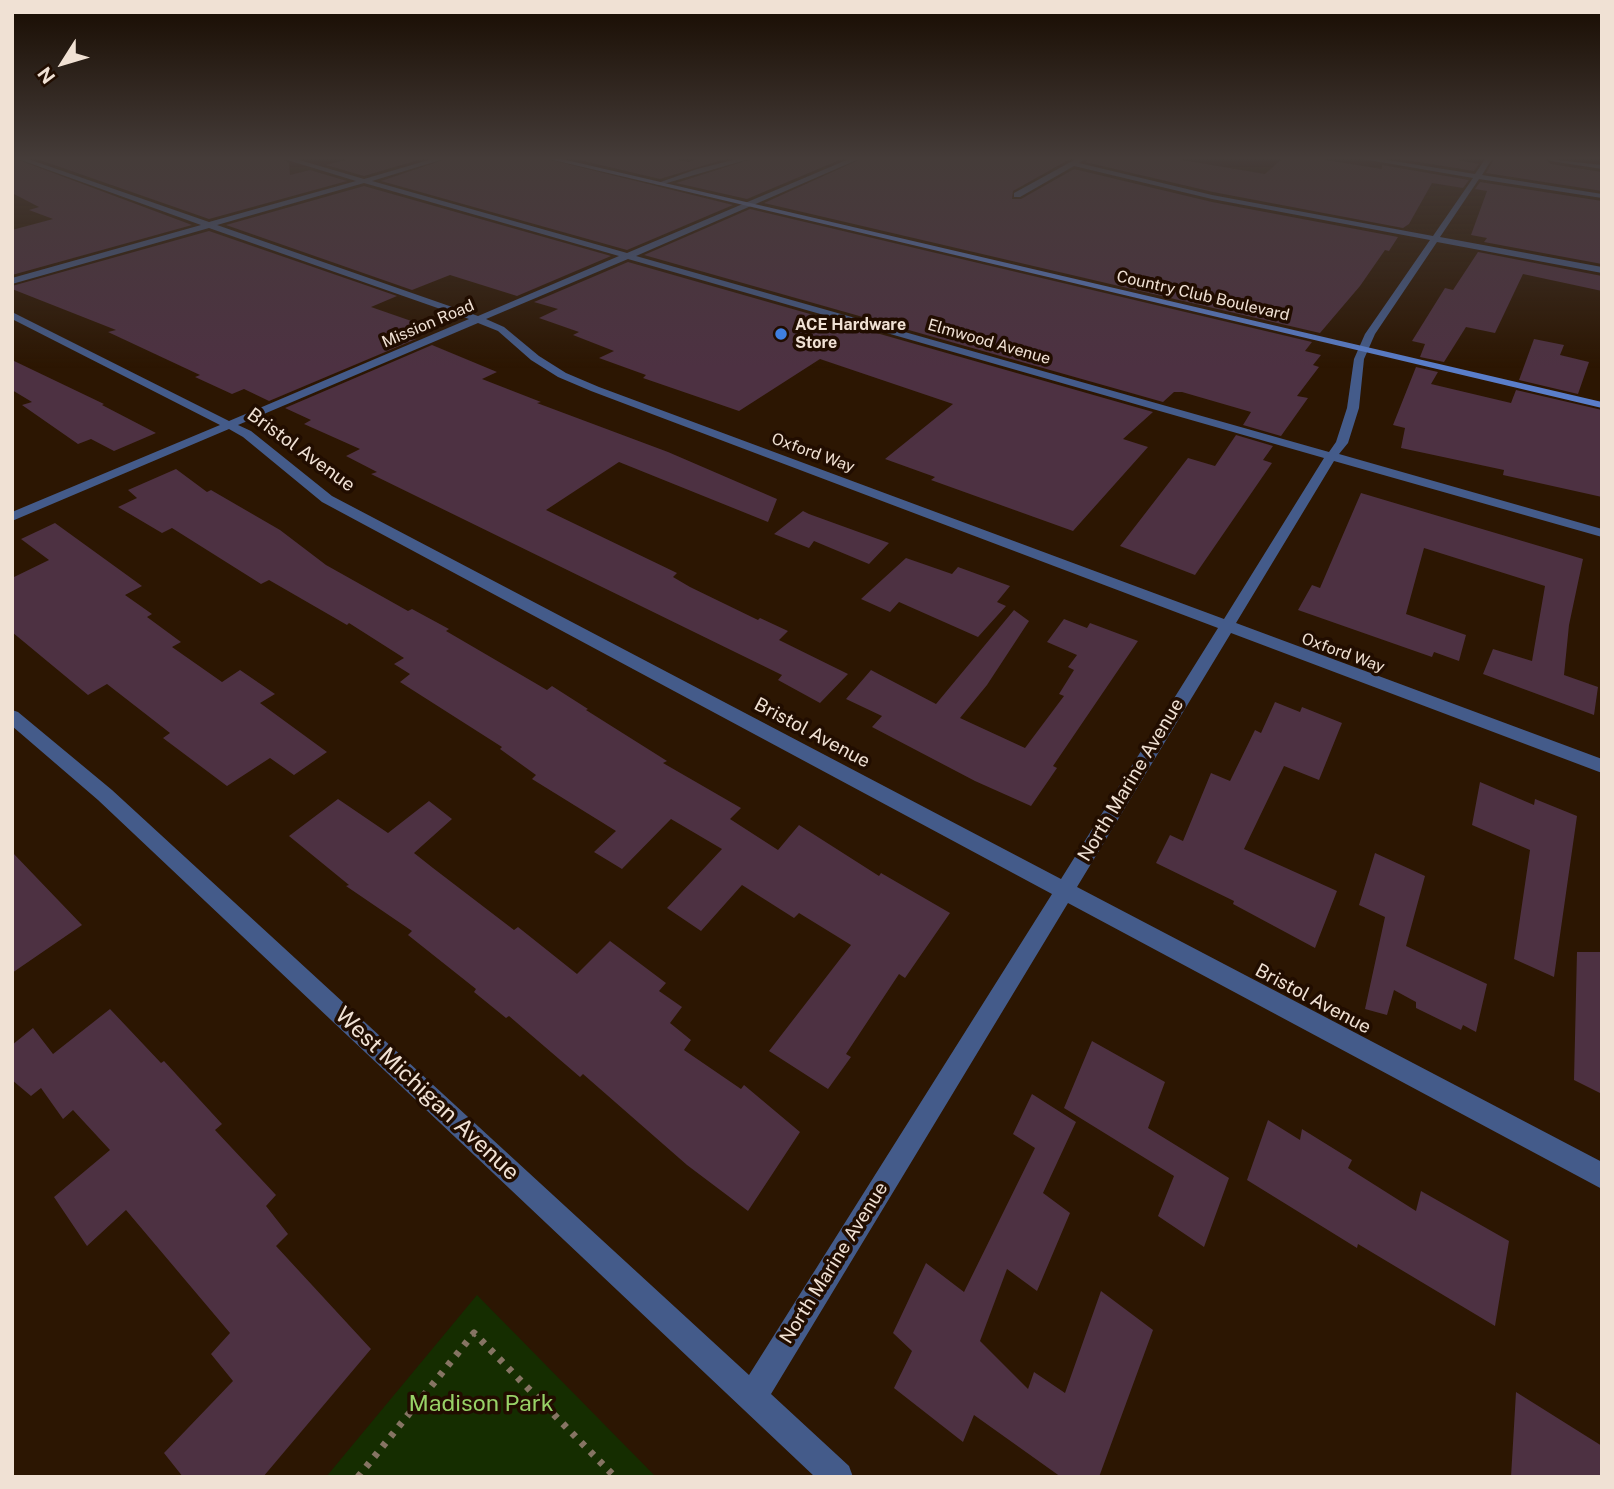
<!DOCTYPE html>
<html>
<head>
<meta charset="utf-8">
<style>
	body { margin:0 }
	#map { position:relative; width:1614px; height:1489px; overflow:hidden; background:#2c1602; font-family:"Public Sans",sans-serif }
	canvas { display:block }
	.frame { position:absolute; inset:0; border:14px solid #f0e1d4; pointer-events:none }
	.north { position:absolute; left:28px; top:28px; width:70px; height:70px; -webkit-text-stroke:5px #210d00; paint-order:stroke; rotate:233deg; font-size:19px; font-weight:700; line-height:28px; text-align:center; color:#f0e1d4 }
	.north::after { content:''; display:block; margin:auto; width:24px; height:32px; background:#f0e1d4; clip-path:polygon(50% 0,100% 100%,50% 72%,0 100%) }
</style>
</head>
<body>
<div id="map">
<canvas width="1614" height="1489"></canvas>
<div class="frame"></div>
<div class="north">N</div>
</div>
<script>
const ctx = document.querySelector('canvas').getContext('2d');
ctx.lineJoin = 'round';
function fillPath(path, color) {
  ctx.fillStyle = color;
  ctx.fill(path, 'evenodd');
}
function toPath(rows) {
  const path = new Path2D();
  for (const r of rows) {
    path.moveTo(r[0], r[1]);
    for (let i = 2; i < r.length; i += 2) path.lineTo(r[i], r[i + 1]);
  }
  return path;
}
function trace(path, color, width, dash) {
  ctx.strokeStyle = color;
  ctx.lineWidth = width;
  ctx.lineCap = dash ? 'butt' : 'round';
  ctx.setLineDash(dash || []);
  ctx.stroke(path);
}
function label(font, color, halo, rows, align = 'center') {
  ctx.font = font + ' "Public Sans",sans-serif';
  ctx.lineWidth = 7;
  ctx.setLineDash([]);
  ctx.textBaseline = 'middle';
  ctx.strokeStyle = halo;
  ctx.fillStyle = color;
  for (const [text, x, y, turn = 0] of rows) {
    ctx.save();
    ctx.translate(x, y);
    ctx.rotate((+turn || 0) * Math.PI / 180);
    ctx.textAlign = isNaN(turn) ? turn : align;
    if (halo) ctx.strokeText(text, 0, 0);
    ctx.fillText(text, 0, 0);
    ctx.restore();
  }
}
const green = toPath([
	[477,1295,656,1477,326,1477]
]);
const building = toPath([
	[12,159,16,159,192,225,12,275,12,230,53,219,29,210,39,207,12,193],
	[37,159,282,159,289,163,290,175,310,170,347,181,209,219],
	[349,159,422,159,364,176,326,165],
	[446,159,547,159,733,205,627,250,381,181],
	[575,159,674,159,689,162,698,159,725,159,660,179],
	[751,159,842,159,747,199,676,183],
	[861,159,1070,159,1013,191,1012,199,1021,199,1074,169,1212,202,1398,237,1389,251,1385,250,1360,286,1320,333,764,203],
	[1088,159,1176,159,1265,174,1282,159,1319,159,1382,169,1382,165,1469,180,1463,188,1432,183,1409,224,1403,228,1213,192,1085,162],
	[1400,159,1453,159,1479,164,1474,171],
	[1494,159,1545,159,1551,164,1602,172,1602,191,1486,173],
	[1480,182,1602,201,1602,264,1484,242,1487,238,1471,235,1487,191,1475,189],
	[364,186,611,256,517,296,450,275,412,290,226,225],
	[750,209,1312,342,1305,351,1321,355,1313,365,1319,367,1297,396,1308,398,1281,436,1243,425,1251,412,1182,392,1174,392,1163,402,644,255],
	[209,231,397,296,371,307,420,324,399,332,416,339,269,401,244,389,232,394,195,377,200,375,108,332,116,330,12,289,12,286],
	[1478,252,1602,276,1602,291,1523,274,1495,333,1466,327,1444,362,1420,357,1425,344,1412,341,1445,288,1453,290],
	[628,262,1153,412,1123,439,1148,447,1073,531,931,480,935,477,885,459,953,404,820,359,739,411,643,378,646,375,599,358,614,351,573,335,579,332,539,318,558,309,534,302],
	[1534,339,1564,345,1560,355,1589,362,1578,394,1519,380],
	[432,345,497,372,482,379,541,402,537,403,668,452,777,499,768,522,619,462,546,510,677,573,673,577,690,587,758,620,760,618,788,631,779,640,848,674,820,703,778,680,782,675,371,474,377,472,346,456,360,449,304,424,311,420,285,408],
	[12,360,104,404,102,405,156,433,114,451,91,439,78,444,22,405,32,402,12,390],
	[1416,367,1438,372,1431,384,1511,403,1516,390,1602,410,1602,497,1503,475,1504,470,1401,448,1405,428,1393,425],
	[1236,435,1273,446,1263,460,1272,463,1195,575,1120,546,1188,458,1215,466],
	[176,469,207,492,211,490,280,530,326,565,408,611,412,609,449,629,446,631,547,690,552,686,588,709,586,710,667,761,663,763,741,808,730,819,778,850,799,825,879,876,881,873,950,913,905,978,899,974,846,1054,851,1057,828,1089,769,1051,851,945,799,913,794,918,742,885,701,931,667,908,722,849,671,819,622,869,594,852,616,831,532,779,536,775,500,749,502,747,400,682,410,674,394,664,404,658,349,623,347,625,269,580,261,584,172,528,162,533,118,507,137,498,128,490],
	[1361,493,1583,559,1569,625,1564,675,1598,687,1594,715,1483,674,1493,649,1532,661,1545,586,1424,548,1406,614,1466,635,1459,661,1434,652,1432,657,1298,610,1312,585,1320,588],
	[803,511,809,514,889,543,869,564,814,541,809,548,774,534],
	[55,523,142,586,125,595,152,614,147,617,181,642,172,647,222,682,240,670,275,694,260,703,327,752,294,775,270,758,227,786,163,738,170,733,107,684,88,695,12,632,12,578,49,560,21,539],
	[906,558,952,574,958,567,1010,586,997,602,1006,606,978,637,899,602,890,612,861,599],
	[1014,610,1029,621,987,685,960,718,1025,748,1064,696,1059,694,1074,670,1068,667,1077,655,1047,642,1064,619,1087,628,1090,623,1138,641,1053,766,1057,768,1031,806,975,781,872,727,882,716,846,699,871,670,936,704],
	[1275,702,1300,712,1302,707,1342,723,1319,780,1284,766,1244,849,1337,891,1315,948,1233,904,1234,901,1156,863,1170,835,1183,841,1211,773,1230,781,1255,730,1261,733],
	[1480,782,1534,805,1535,799,1577,816,1554,977,1514,959,1530,850,1472,825],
	[338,799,388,833,429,801,452,819,414,853,433,868,514,930,518,927,577,974,610,941,666,983,659,991,682,1007,670,1023,691,1040,684,1050,741,1089,744,1085,800,1132,748,1211,687,1165,583,1074,580,1077,509,1016,506,1018,474,992,476,989,408,935,412,931,346,886,349,885,289,836],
	[12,852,82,925,12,973],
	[1375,853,1425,876,1406,946,1487,984,1476,1032,1463,1025,1461,1030,1416,1008,1416,1002,1394,990,1387,1015,1365,1009,1385,917,1359,905],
	[1577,952,1602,952,1602,1094,1574,1080],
	[110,1009,161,1063,164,1061,222,1124,215,1130,276,1195,266,1206,288,1234,276,1246,371,1349,263,1477,183,1477,164,1453,233,1381,211,1354,230,1333,126,1210,87,1246,54,1197,110,1150,73,1110,63,1119,41,1088,31,1096,12,1080,12,1045,33,1028,53,1054],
	[1092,1041,1165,1082,1148,1128,1229,1178,1204,1247,1158,1216,1174,1176,1064,1108],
	[1032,1094,1076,1122,1043,1193,1070,1213,1037,1291,1007,1269,980,1341,1028,1389,1034,1372,1065,1393,1101,1291,1153,1330,1099,1477,1061,1477,974,1415,963,1442,894,1388,912,1351,893,1333,926,1263,964,1292,1035,1148,1013,1134],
	[1268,1120,1300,1140,1302,1129,1352,1160,1348,1168,1416,1211,1421,1191,1509,1241,1495,1326,1358,1244,1357,1248,1247,1180],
	[1516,1392,1602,1446,1602,1477,1511,1477]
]);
const path = toPath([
	[358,1477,474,1333,615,1477]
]);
const lane = toPath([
	[737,159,749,159,660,185,655,184,697,169,737,159]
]);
const street = toPath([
	[18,159,28,159,209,222,356,181,284,159,296,159,364,179,432,159,444,159,372,181,627,253,849,159,859,159,636,256,1329,452,1336,442,1347,408,1354,359,1365,334,1430,240,1212,199,1074,166,1020,197,1014,197,1014,193,1076,159,1085,159,1079,163,1212,195,1433,236,1473,178,1363,159,1381,159,1475,174,1485,159,1492,159,1482,175,1602,194,1602,198,1479,179,1440,237,1602,267,1602,273,1437,242,1375,334,1364,359,1359,408,1348,443,1339,454,1602,529,1602,537,1334,461,1236,623,1602,759,1602,773,1231,633,1077,887,1602,1162,1602,1189,1068,903,771,1394,849,1466,853,1477,815,1477,98,800,12,726,12,710,18,712,112,790,749,1375,1052,894,322,502,243,437,229,429,12,521,12,512,220,425,12,319,12,312,229,421,469,319,209,228,12,284,12,278,201,225,18,159],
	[364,183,619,256,478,316,217,225,364,183],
	[628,259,1324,458,1224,619,599,387,566,373,539,356,504,327,486,319,628,259],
	[478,323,498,331,531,360,558,377,591,391,1218,628,1061,879,332,496,251,431,238,425,478,323],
	[1548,159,1602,165,1602,169,1551,161,1548,159]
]);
const secondary = toPath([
	[549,159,562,159,1602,402,1602,408,549,159]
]);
const markers = [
	[781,334,7,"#3f7fe0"]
];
const farStreetnames = [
	["Country Club Boulevard",1203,296,13],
	["Mission Road",428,324,-23],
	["Elmwood Avenue",989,342,16],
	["Oxford Way",813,453,20],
	["Oxford Way",1343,653,20]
];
const farPoinames = [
	["ACE Hardware",795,325],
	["Store",795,343]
];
const streetNames = [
	["Bristol Avenue",301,450,36],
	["Bristol Avenue",812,733,28],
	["North Marine Avenue",1131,780,-59],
	["Bristol Avenue",1313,999,28],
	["North Marine Avenue",834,1263,-58]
];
const nearStreetnames = [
	["West Michigan Avenue",427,1094,43]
];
const nearParknames = [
	["Madison Park",481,1404]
];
fillPath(green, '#152d00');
fillPath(building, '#4d3142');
trace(path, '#867463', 7, [5, 8]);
fillPath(lane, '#445b8a');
fillPath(street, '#445b8a');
fillPath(secondary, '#5a7eca');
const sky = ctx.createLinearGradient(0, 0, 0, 368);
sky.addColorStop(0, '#180c01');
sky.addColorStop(0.43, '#453c39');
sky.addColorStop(1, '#453c3900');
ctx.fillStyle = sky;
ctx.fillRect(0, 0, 1614, 368);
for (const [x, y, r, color] of markers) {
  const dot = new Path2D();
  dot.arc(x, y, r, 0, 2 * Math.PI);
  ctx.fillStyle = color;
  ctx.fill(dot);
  trace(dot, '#210d00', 2.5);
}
label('16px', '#f0e1d4', '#210d00', farStreetnames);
label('bold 16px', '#f0e1d4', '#210d00', farPoinames, 'left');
label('19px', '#f0e1d4', '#210d00', streetNames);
label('23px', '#f0e1d4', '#210d00', nearStreetnames);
label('23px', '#98d267', '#210d00', nearParknames);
</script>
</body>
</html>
